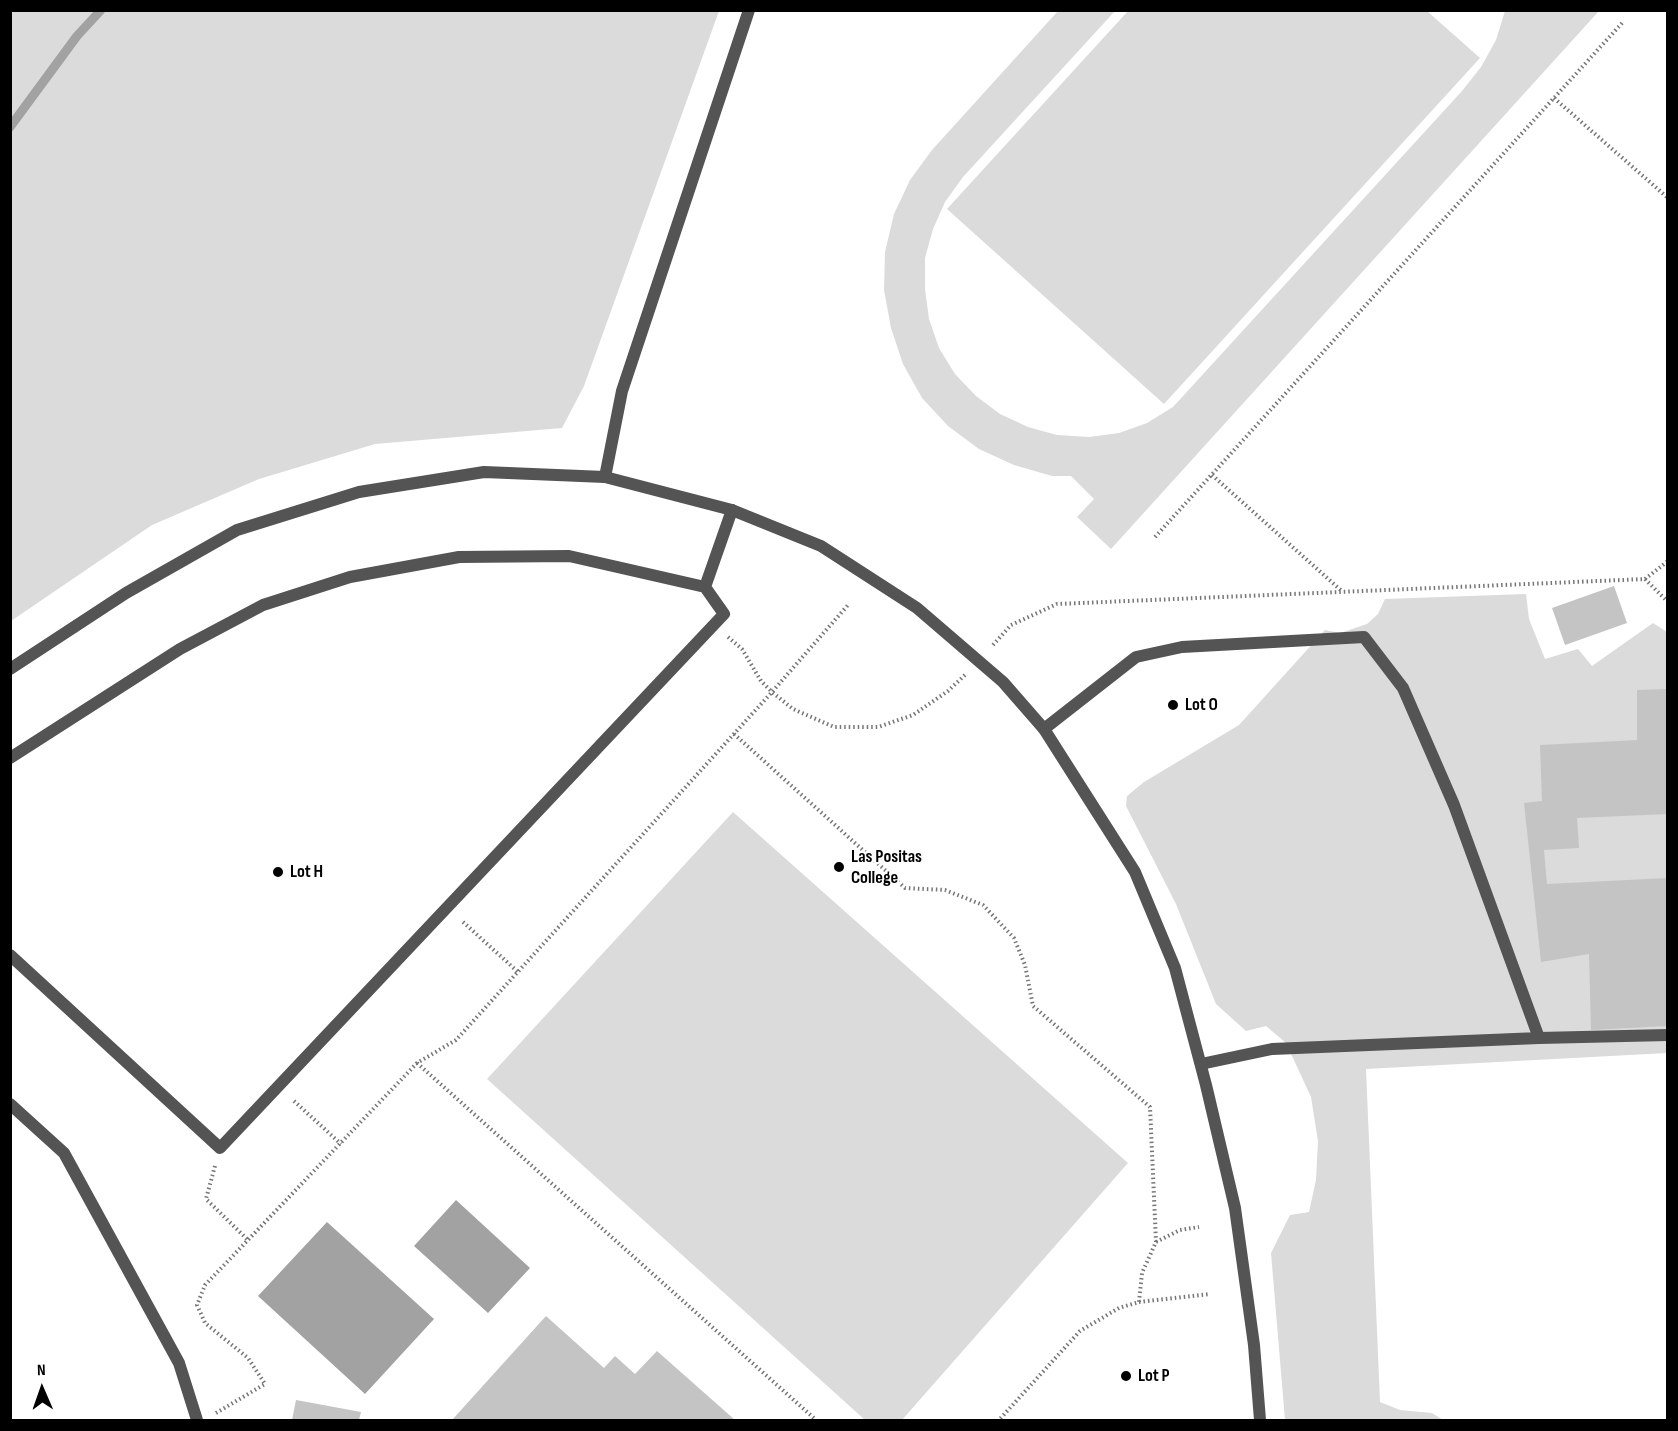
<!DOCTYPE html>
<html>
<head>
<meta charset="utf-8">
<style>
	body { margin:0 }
	#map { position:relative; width:1678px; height:1431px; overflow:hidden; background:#fff; font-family:"Sofia Sans Condensed",sans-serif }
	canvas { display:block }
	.frame { position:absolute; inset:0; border:12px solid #000; pointer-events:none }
	.north { position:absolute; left:12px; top:1359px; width:60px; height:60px; -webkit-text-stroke:4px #fff; paint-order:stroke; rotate:358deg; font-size:16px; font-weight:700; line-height:24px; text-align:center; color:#000 }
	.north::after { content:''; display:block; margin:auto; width:21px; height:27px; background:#000; clip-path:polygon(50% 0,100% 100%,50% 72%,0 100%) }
</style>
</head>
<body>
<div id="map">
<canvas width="1678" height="1431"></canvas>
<div class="frame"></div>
<div class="north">N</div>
</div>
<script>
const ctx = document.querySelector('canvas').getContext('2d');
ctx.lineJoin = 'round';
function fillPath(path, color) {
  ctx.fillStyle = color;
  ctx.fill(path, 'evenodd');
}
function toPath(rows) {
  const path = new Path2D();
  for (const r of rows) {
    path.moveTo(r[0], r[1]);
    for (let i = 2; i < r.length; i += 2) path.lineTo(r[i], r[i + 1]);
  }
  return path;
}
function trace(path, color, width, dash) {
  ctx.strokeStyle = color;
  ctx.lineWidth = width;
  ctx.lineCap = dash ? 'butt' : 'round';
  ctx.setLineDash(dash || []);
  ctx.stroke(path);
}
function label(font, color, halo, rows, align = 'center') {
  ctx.font = font + ' "Sofia Sans Condensed",sans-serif';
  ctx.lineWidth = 4.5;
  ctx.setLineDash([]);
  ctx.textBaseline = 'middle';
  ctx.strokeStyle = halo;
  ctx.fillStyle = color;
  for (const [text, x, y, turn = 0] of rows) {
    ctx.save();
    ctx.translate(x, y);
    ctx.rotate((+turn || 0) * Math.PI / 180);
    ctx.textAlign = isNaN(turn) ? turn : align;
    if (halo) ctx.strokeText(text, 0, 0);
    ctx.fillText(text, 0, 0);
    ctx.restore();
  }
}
const green = toPath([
	[11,10,719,10,719,11,584,386,562,428,375,444,259,479,152,525,11,621],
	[1058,11,1115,11,963,177,945,202,933,229,925,258,925,289,929,319,939,348,955,374,976,396,1000,414,1028,427,1057,435,1089,437,1119,433,1147,423,1173,407,1462,91,1481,67,1496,40,1505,11,1599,11,1111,549,1077,517,1094,499,1071,476,1052,476,1014,465,979,449,948,426,922,398,903,364,891,328,884,290,885,252,894,214,910,180,932,150],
	[1128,11,1427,11,1480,58,1164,404,947,209],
	[1526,594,1529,619,1545,659,1578,649,1592,666,1653,623,1667,632,1667,1053,1366,1069,1380,1402,1400,1410,1432,1413,1443,1420,1285,1420,1271,1253,1290,1215,1309,1212,1316,1180,1318,1141,1311,1097,1286,1043,1266,1026,1246,1031,1216,1004,1176,904,1126,806,1127,796,1144,782,1239,725,1325,630,1340,633,1367,624,1378,614,1385,599],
	[733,812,1128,1163,902,1420,865,1420,487,1079]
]);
const water = toPath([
	[456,1200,530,1268,488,1313,414,1246],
	[327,1222,434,1319,365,1394,258,1296]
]);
const stream = toPath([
	[10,127,77,36,101,10]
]);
const building = toPath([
	[1614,586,1627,623,1565,645,1552,608],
	[1668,689,1668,814,1577,818,1579,848,1544,850,1547,884,1668,878,1668,1026,1591,1030,1589,954,1541,962,1524,803,1542,801,1540,745,1637,740,1637,690],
	[546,1316,604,1368,615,1356,635,1374,657,1351,735,1420,452,1420],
	[296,1400,361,1412,359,1420,292,1420]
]);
const path = toPath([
	[1554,98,1668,198],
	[1212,475,1343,592],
	[1155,537,1623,22],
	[1645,579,1668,602],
	[728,637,742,649,761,681,772,692,848,605],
	[993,645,1011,625,1057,604,1645,579,1668,561],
	[734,734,905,888,945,890,983,905,1014,938,1025,965,1033,1006,1150,1107,1156,1242,1142,1273,1139,1302,1119,1308,1080,1331,999,1420],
	[463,922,518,972],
	[417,1063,816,1420],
	[294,1101,341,1144],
	[215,1166,206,1199,248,1240],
	[1156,1242,1180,1230,1199,1227],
	[1139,1302,1210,1294],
	[216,1413,265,1384,248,1358,205,1323,197,1305,205,1285,417,1063,456,1040,772,692,793,709,834,727,878,727,913,715,948,691,965,675]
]);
const lane = toPath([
	[605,477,622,391,749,10],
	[1044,729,1136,657,1182,647,1364,637,1403,688,1454,805,1539,1038,1272,1049,1201,1064],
	[10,758,180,649,263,605,350,577,459,557,569,556,705,587],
	[10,955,220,1148,724,614,705,587,732,510],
	[1539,1038,1668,1035],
	[10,1104,64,1153,179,1363,197,1420]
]);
const street = toPath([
	[10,669,126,593,237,530,359,492,484,472,605,477,732,510,821,546,917,608,1003,682,1044,729,1135,872,1175,968,1206,1085,1235,1208,1254,1345,1260,1420]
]);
const markers = [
	[1173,705,6,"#000"],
	[839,867,6,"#000"],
	[278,872,6,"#000"],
	[1126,1376,6,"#000"]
];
const poiNames = [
	["Lot O",1185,705],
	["Las Positas",851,857],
	["College",851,878],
	["Lot H",290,872],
	["Lot P",1138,1376]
];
fillPath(green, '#dbdbdb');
fillPath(water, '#a2a2a2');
trace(stream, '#a2a2a2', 9);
fillPath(building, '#c4c4c4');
trace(path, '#767676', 4, [1.5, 3]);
trace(lane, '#545454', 12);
trace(street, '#545454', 12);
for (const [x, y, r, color] of markers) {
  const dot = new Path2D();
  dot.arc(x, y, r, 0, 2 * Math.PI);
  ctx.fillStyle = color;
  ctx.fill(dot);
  trace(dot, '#fff', 2);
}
label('bold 18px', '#000', '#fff', poiNames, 'left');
</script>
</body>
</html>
